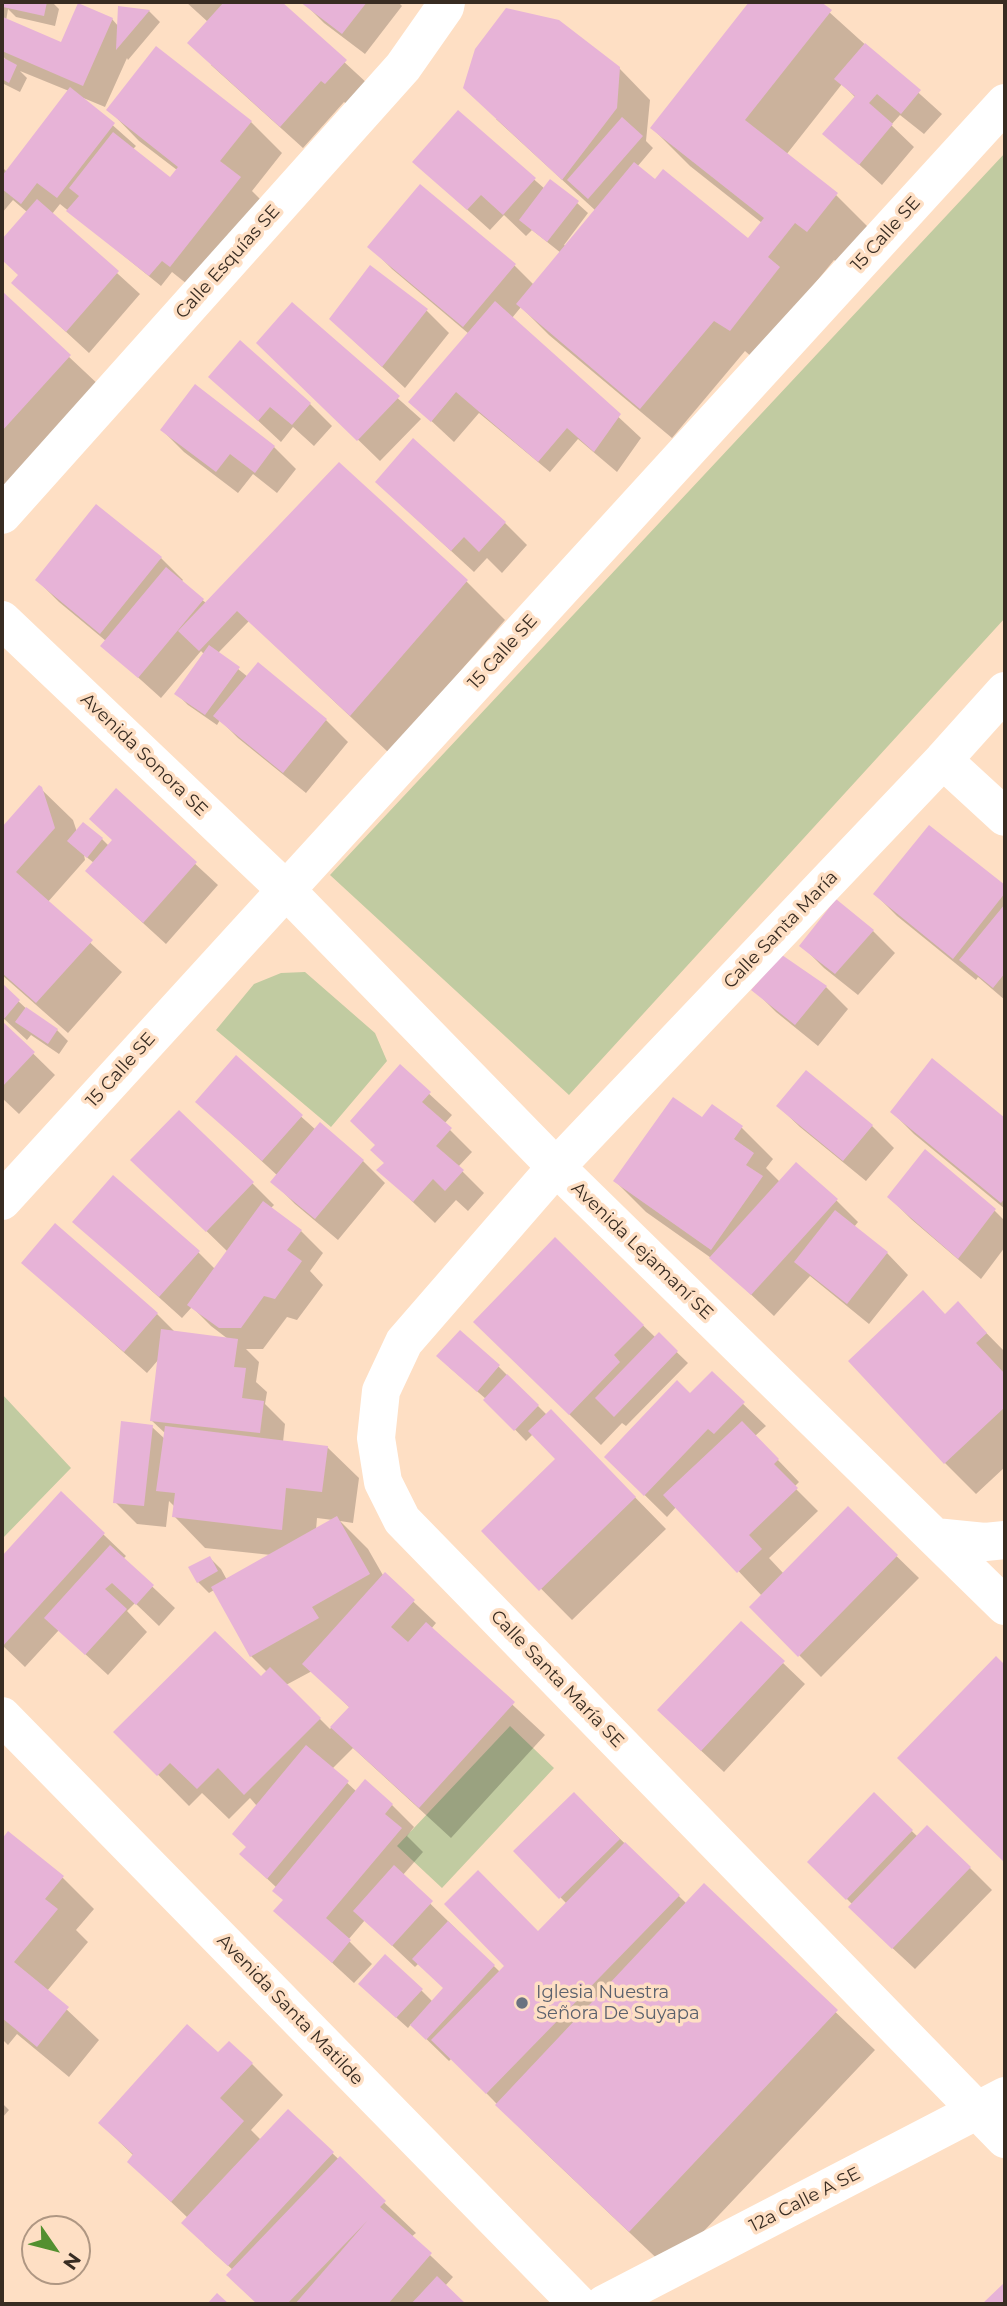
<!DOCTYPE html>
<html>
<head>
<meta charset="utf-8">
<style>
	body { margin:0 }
	#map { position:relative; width:1007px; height:2306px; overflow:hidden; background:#fedfc4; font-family:Montserrat,sans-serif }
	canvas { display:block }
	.frame { position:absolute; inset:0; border:4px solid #382c22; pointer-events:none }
	.north { position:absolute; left:21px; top:2215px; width:70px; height:70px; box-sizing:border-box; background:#fedfc4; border:2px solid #af9783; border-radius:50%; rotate:125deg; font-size:19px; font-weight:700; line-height:28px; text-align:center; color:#382c22 }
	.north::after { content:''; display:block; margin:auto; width:24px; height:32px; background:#539030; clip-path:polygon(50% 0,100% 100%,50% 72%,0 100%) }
</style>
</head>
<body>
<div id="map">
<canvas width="1007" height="2306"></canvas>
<div class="frame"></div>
<div class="north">N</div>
</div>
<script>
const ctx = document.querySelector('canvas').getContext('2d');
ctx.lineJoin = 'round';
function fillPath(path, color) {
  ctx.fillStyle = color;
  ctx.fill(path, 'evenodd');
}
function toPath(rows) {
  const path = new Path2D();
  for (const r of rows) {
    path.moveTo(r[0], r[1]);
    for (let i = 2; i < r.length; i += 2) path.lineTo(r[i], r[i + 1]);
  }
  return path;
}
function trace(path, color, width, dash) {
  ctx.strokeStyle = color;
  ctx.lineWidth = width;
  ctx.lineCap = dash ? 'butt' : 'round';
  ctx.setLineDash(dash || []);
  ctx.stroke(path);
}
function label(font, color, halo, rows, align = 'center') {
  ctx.font = font + ' Montserrat,sans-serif';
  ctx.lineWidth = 7;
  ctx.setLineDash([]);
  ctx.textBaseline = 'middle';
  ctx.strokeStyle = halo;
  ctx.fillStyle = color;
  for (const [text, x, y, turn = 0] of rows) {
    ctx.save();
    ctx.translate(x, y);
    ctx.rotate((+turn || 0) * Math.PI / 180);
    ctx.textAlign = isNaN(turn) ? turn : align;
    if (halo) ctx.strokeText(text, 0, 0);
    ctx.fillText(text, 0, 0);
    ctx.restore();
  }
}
const green = toPath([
	[1005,153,1005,618,569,1095,330,875],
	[305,972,375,1033,387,1061,331,1127,216,1030,254,984,281,973],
	[2,1394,71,1468,2,1539],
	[510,1726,554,1768,442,1888,397,1846]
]);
const shadow = toPath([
	[2,2,5,5,6,2,52,2,59,9,55,26,16,17,8,9,6,21,62,44,112,19,119,27,120,8,149,11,160,22,128,60,127,58,105,107,81,97,136,146,133,149,170,179,177,170,139,141,108,109,251,122,282,153,252,191,271,210,192,288,172,272,161,286,60,204,52,214,140,294,89,353,13,283,20,275,2,258,2,242,27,212,13,200,2,213,2,167,7,172,69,91,20,71,27,78,20,92,2,83,2,59,8,62,2,55],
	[186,2,279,2,368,84,348,105,344,102,303,148,211,65,208,22],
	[303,2,398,2,402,6,365,54,324,23],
	[752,2,818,2,942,114,924,134,900,115,891,125,914,147,882,185,825,134,856,98,842,84,786,155,836,195,874,233,846,269,834,260,754,359,745,351,672,438,549,335,521,307,512,318,641,438,617,472,578,439,550,472,479,413,454,442,411,402,469,334,392,269,370,247,420,187,515,266,534,285,561,253,532,230,526,236,504,215,490,230,414,162,458,113,545,189,577,203,588,213,564,245,567,247,596,211,496,119,619,68,650,100,646,141,653,148,637,167,656,181,749,240,762,223,690,166,652,128],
	[370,267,427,311,449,333,405,388,354,341],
	[2,294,101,387,2,496],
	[293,305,421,419,380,461,280,364],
	[211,377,310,404,332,426,314,446,293,427,281,442],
	[162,430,274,447,296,469,277,493,253,474,238,493,184,452],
	[339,464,467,582,505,620,389,753,249,621,218,653,248,677,326,720,348,742,306,793,238,738,220,720,217,725,188,705,177,694,204,654,201,651,161,698,102,645,106,641,59,602,37,580,161,558,183,580,181,582,206,603],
	[399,503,505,523,527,545,502,573,487,558,474,572],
	[39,787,73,820,77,832,102,839,109,846,114,841,116,791,218,885,166,944,109,892,94,863,84,855,85,860,47,903,122,972,68,1033,2,975,2,829],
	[930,827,1005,887,1005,1000,978,977,976,980,897,916,875,894],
	[873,931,895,953,858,995,824,968,802,946],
	[2,986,31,1013,57,1030,68,1041,59,1054,31,1035,27,1040,2,1017],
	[826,987,848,1009,818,1046,776,1012,754,990],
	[2,1023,55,1075,19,1114,2,1098],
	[236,1058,316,1130,363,1161,385,1183,338,1240,295,1204,273,1182,278,1176,197,1102],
	[932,1061,1005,1121,1005,1209,914,1134,892,1112],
	[400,1067,452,1115,444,1124,472,1152,458,1167,484,1193,468,1211,456,1200,435,1223,379,1170,386,1163,377,1145],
	[806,1072,872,1126,894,1148,866,1181,800,1127,778,1106],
	[712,1107,742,1128,773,1159,766,1168,780,1182,836,1200,858,1222,854,1227,887,1253,908,1275,869,1324,810,1276,774,1316,714,1260,646,1212,615,1181,703,1120],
	[155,1181,252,1183,274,1205,270,1209,301,1231,323,1253,310,1271,323,1285,297,1320,287,1317,263,1349,246,1349,259,1362,256,1382,267,1392,265,1404,285,1424,283,1442,327,1447,359,1478,353,1523,340,1521,368,1549,384,1577,385,1575,436,1623,431,1629,545,1735,451,1838,353,1748,332,1769,357,1792,392,1805,414,1827,407,1836,423,1852,402,1876,500,1972,567,1904,515,1851,574,1794,687,1904,704,1886,875,2050,668,2269,535,2143,452,2058,449,2061,411,2024,408,2028,371,1995,421,1990,433,2002,445,1989,419,1963,415,1967,365,1920,348,1940,372,1964,354,1983,276,1911,285,1901,277,1888,241,1854,248,1847,257,1806,250,1798,229,1819,202,1793,189,1806,116,1732,261,1678,267,1672,251,1656,214,1590,209,1593,198,1582,210,1558,221,1569,227,1580,271,1555,205,1548,174,1516,175,1507,169,1501,166,1527,137,1524,115,1502,152,1427,165,1439,166,1434,151,1420,159,1359,147,1373,23,1263,157,1314,176,1333,228,1339,211,1326,192,1307,182,1318,75,1222,198,1252,215,1269,228,1252],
	[317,1518,333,1520,316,1530],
	[312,1671,350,1708,330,1729,286,1685],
	[889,1197,994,1210,1005,1221,1005,1247,981,1279,911,1219],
	[555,1240,656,1338,659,1335,688,1363,626,1426,622,1423,601,1445,506,1353],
	[958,1304,1005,1352,1005,1467,976,1494,945,1463,946,1316],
	[460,1332,499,1367,547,1415,582,1443,666,1529,572,1620,484,1531,557,1460,533,1434,526,1441,486,1399,449,1367],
	[712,1374,766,1426,755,1436,799,1482,794,1487,818,1511,769,1558,784,1574,848,1509,919,1578,821,1677,751,1607,762,1596,677,1506,667,1517,606,1457,690,1395],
	[61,1494,126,1556,123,1559,175,1608,159,1626,135,1603,127,1611,147,1632,108,1675,59,1630,25,1667,2,1645,2,1559],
	[996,1659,1005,1667,1005,1862,930,1789],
	[783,1663,805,1684,724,1772,681,1732],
	[874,1795,918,1837,970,1868,992,1890,915,1969,872,1929,853,1905,810,1862],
	[9,1834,63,1878,94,1909,76,1930,88,1942,47,1991,99,2040,69,2077,17,2034,8,2045,2,2039,2,1842],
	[218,2055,252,2064,283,2095,251,2130,261,2140,288,2111,416,2233,411,2237,453,2277,445,2286,464,2304,258,2304,228,2275,233,2270,205,2245,188,2218,129,2162,134,2156,100,2123],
	[2,2103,9,2110,2,2118]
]);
const building = toPath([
	[4,2,47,2,44,16,3,7],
	[224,2,282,2,347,60,325,84,321,81,280,127,187,43],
	[300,2,367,2,342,34],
	[749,2,821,2,832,10,745,120,838,193,807,232,795,223,768,257,780,267,730,331,714,321,640,409,516,304,634,162,655,179,663,169,748,238,764,218,650,128],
	[78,3,113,18,83,86,2,51,3,17,61,42],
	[118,6,150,10,116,50],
	[506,8,559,20,620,67,617,108,562,180,463,88,475,49],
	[865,43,921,90,901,114,877,94,869,103,893,124,859,165,822,134,855,96,834,79],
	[156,46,252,121,220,161,241,177,170,267,162,261,149,276,66,211,79,196,69,188,113,132,170,177,178,167,106,110],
	[2,57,17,65,9,83,2,79],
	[70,87,115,123,57,198,37,183,21,204,2,189,2,176],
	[458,110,536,178,503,215,481,195,467,210,412,162],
	[622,117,643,136,588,199,567,180],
	[550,179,579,201,547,242,519,220],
	[420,184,516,264,463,327,367,247],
	[37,199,119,271,66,332,11,283,18,275,2,260,2,239],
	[370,265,428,309,382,367,329,319],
	[2,291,71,355,2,431],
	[495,301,621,414,594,452,567,428,538,462,456,392,431,422,408,402],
	[292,302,400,396,357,441,256,343],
	[240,340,311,403,292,425,270,407,258,421,208,377],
	[195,384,275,446,255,473,230,454,216,472,160,430],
	[413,438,506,522,479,552,464,537,451,551,375,482],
	[339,462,468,580,350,716,237,611,199,651,178,631],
	[96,504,162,557,100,634,35,580],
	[166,567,204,599,138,678,100,646],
	[209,645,240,667,205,715,174,694],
	[258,662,327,719,283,773,213,716],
	[39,785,42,787,55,828,16,872,93,940,36,1003,2,973,2,827],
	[116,788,197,862,143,923,85,871,112,840,89,819],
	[83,822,103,838,87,858,67,841],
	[929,825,1005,885,1005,893,953,959,873,894],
	[836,899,874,930,835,974,799,946],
	[1005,904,1005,973,993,988,959,960],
	[782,955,827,986,795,1025,751,990],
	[2,983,20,1000,4,1019,2,1017],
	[26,1007,58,1029,48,1044,15,1022],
	[2,1021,35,1052,2,1087],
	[236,1055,303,1115,262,1161,195,1102],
	[932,1058,1005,1118,1005,1198,1001,1203,890,1112],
	[400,1064,431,1092,422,1102,452,1128,436,1146,464,1170,445,1191,433,1179,413,1202,376,1170,384,1163,370,1150,375,1145,350,1121],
	[806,1070,873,1125,843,1161,776,1106],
	[673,1097,702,1117,712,1104,743,1126,734,1139,754,1153,746,1165,763,1176,711,1250,613,1181],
	[179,1110,254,1182,206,1232,130,1160],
	[320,1122,364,1160,315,1219,270,1182],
	[925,1149,996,1209,958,1259,887,1197],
	[796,1162,838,1199,751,1295,709,1258],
	[113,1175,200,1251,159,1297,72,1222],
	[263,1201,302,1230,287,1250,302,1261,275,1299,264,1296,241,1328,219,1328,187,1305],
	[835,1210,888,1252,847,1304,794,1262],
	[55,1223,158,1313,124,1352,21,1263],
	[555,1237,644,1325,614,1355,620,1362,569,1415,473,1322],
	[923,1290,945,1314,958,1301,987,1333,976,1343,1005,1374,1005,1407,944,1464,848,1361],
	[161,1329,238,1339,234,1367,246,1368,242,1398,264,1401,260,1433,150,1421],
	[460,1330,500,1365,477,1392,436,1356],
	[659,1332,678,1351,614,1417,595,1398],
	[712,1371,745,1402,714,1434,708,1429,644,1496,604,1457,677,1380,690,1393],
	[507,1374,539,1405,514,1431,483,1400],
	[551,1409,636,1497,539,1591,481,1531,555,1459,528,1431],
	[121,1421,153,1425,144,1506,113,1503],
	[742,1421,779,1459,774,1464,798,1488,749,1535,762,1549,737,1573,663,1495],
	[165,1426,328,1446,322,1492,286,1488,282,1530,172,1517,175,1493,156,1491],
	[61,1491,105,1533,2,1647,2,1556],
	[848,1506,898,1555,798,1657,749,1607],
	[337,1516,370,1574,312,1607,319,1618,250,1657,211,1587],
	[110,1545,154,1585,136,1605,112,1583,105,1589,127,1609,85,1655,44,1618],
	[210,1556,218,1571,197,1583,188,1567],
	[385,1572,415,1600,391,1627,408,1642,426,1622,515,1702,419,1808,330,1727,349,1707,302,1664],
	[741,1621,785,1661,701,1751,657,1710],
	[215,1631,261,1676,270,1667,321,1718,244,1795,218,1768,197,1789,170,1763,157,1776,113,1732],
	[996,1656,1005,1665,1005,1863,897,1758],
	[306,1745,349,1781,267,1879,239,1854,246,1847,232,1834],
	[365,1779,393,1804,385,1814,402,1828,326,1918,351,1940,332,1963,273,1911,283,1900,272,1891],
	[574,1792,620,1839,559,1899,513,1851],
	[874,1792,913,1830,846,1900,807,1862],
	[927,1825,971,1867,892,1949,848,1907],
	[8,1831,64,1876,45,1899,58,1909,14,1962,69,2007,37,2047,2,2018,2,1839],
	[625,1842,680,1895,486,2094,431,2040,504,1966,444,1904,478,1870,538,1931],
	[394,1865,433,1901,392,1946,353,1911],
	[704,1883,838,2010,629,2232,495,2105],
	[448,1921,495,1965,426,2040,410,2025,443,1988,412,1959],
	[385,1954,423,1989,396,2018,358,1984],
	[187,2024,218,2052,229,2041,253,2063,220,2098,244,2121,171,2202,127,2162,133,2154,98,2123],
	[288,2109,334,2152,228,2266,181,2223],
	[340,2156,386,2201,380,2207,432,2253,388,2304,295,2304,368,2220,287,2304,257,2304,226,2275],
	[437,2276,466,2304,411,2304],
	[1005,2282,1005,2304,982,2304],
	[217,2293,229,2304,207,2304]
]);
const street = toPath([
	[2,515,403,67,445,7,446,2],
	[2,620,286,890,556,1167,1005,1606],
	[1005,691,943,760,556,1167,404,1342,381,1391,376,1438,383,1482,402,1520,1005,2139],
	[943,760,1005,817],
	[935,1537,985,1542,1005,1540],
	[604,2304,1005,2096]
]);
const secondary = toPath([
	[2,1201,1005,103],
	[2,1716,578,2304]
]);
const markers = [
	[522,2003,7,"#6b7280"]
];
const streetNames = [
	["15 Calle SE",886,234,-48],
	["Calle Esquías SE",228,262,-48],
	["15 Calle SE",503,652,-48],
	["Avenida Sonora SE",144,755,44],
	["Calle Santa María",781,930,-46],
	["15 Calle SE",121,1070,-48],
	["Avenida Lejamaní SE",642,1251,44],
	["Calle Santa María SE",557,1679,46],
	["Avenida Santa Matilde",290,2010,46],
	["12a Calle A SE",805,2200,-27]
];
const worshipNames = [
	["Iglesia Nuestra",536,1993],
	["Señora De Suyapa",536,2014]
];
fillPath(green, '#c1cba1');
fillPath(shadow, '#0003');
fillPath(building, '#e7b3d7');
trace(street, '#fff', 38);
trace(secondary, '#fff', 38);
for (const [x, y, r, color] of markers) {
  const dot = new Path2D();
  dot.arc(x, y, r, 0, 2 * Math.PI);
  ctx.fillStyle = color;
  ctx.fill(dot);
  trace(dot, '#fedfc4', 2.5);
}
label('18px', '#382c22', '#fedfc4', streetNames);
label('18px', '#5b616d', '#fedfc4', worshipNames, 'left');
</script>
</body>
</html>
